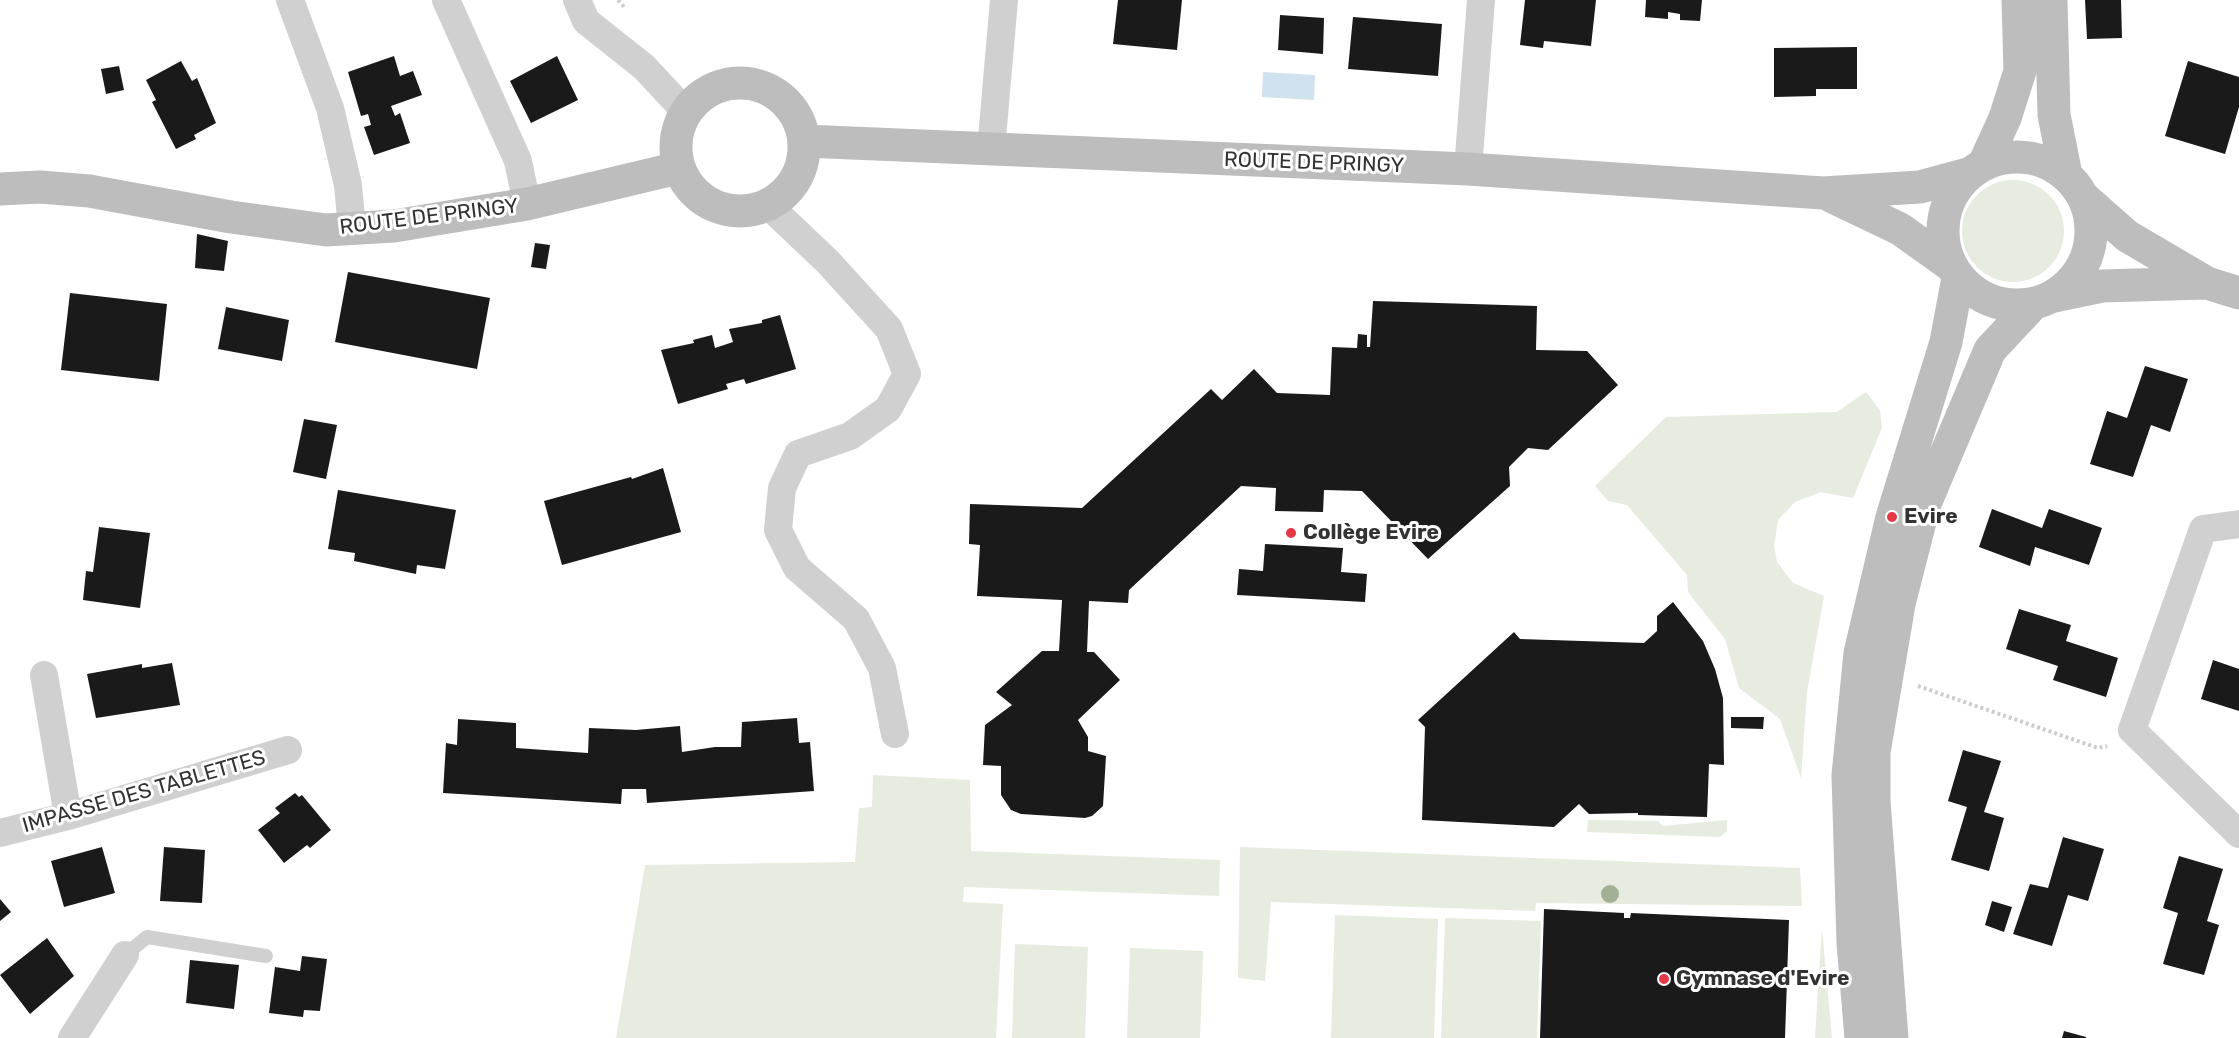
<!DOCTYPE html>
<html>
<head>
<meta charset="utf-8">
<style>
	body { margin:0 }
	canvas { display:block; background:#fff }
</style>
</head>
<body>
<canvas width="2239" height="1038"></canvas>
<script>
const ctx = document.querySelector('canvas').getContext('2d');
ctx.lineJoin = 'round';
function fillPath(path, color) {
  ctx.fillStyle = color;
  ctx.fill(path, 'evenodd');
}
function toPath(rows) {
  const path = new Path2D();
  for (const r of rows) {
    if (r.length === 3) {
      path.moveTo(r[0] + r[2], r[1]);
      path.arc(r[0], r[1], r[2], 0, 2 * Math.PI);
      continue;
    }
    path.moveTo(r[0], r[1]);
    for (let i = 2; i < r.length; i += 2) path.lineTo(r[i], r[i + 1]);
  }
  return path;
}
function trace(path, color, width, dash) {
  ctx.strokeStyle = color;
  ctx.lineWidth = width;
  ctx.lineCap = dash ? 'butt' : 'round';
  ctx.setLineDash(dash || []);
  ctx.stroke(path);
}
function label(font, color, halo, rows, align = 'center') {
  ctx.font = font + ' Rubik,sans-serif';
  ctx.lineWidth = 6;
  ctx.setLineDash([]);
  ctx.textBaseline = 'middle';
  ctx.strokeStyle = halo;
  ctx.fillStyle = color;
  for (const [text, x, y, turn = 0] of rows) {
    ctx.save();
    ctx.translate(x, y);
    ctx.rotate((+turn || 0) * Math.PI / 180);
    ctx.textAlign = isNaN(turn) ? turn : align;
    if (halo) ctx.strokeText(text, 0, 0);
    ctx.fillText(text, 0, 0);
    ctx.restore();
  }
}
const green = toPath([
	[2013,231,51],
	[1866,392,1880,410,1882,428,1853,498,1821,492,1795,502,1778,520,1774,546,1777,562,1793,583,1824,596,1807,692,1801,778,1780,719,1739,688,1725,639,1688,592,1687,575,1627,505,1608,501,1595,486,1666,417,1837,412],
	[873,775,970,780,971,851,1220,860,1219,896,964,887,963,902,1003,904,996,1038,616,1038,645,865,855,862,859,808,872,807],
	[1588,820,1658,821,1663,826,1727,820,1727,831,1720,837,1587,832],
	[1240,847,1800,868,1802,906,1536,903,1535,911,1271,902,1265,981,1238,978],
	[1335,915,1438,919,1434,1038,1331,1038],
	[1445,918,1541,921,1537,1038,1441,1038],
	[1822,929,1832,1038,1815,1038],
	[1015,944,1088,947,1085,1038,1012,1038],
	[1130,948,1203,951,1200,1038,1127,1038]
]);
const water = toPath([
	[1263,72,1315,75,1314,100,1262,97]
]);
const building = toPath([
	[1118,0,1182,0,1177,50,1113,44],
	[1525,0,1596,0,1591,46,1544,41,1543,48,1520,45],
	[1646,0,1702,0,1700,21,1680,20,1680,14,1668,12,1668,19,1645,17],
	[2085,0,2121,0,2122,38,2087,39],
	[1280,15,1324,18,1323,54,1278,50],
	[1353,17,1442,24,1438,76,1348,69],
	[1857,47,1857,89,1816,89,1816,96,1774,97,1774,48],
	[394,56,400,76,413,71,422,95,391,106,395,116,400,113,410,143,374,155,364,127,371,125,368,114,361,116,348,72],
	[557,56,578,100,531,123,510,81],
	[181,61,192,81,197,78,216,123,194,135,196,139,176,149,152,102,156,100,146,80],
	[2188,61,2239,77,2239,107,2225,154,2165,136],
	[119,66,124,90,106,94,101,69],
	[197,234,228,241,224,271,195,268],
	[535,243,550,245,546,269,531,267],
	[348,272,490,298,477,369,335,342],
	[70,293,167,304,159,381,61,370],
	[1373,301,1537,306,1536,350,1587,351,1618,385,1548,450,1528,448,1509,467,1510,486,1428,559,1362,491,1324,490,1323,512,1275,511,1276,488,1241,486,1129,590,1128,603,1089,601,1087,652,1094,652,1120,680,1078,720,1088,737,1088,751,1106,756,1103,806,1092,816,1085,818,1021,814,1011,810,1001,795,1001,766,983,765,985,725,1012,705,996,692,1042,651,1059,651,1062,600,977,596,980,545,969,544,970,504,1082,508,1211,389,1222,400,1254,369,1277,393,1330,395,1332,347,1357,348,1358,334,1367,335,1367,347,1370,347],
	[226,307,289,320,282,361,218,349],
	[780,315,796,369,746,384,744,379,726,384,728,389,678,404,661,350,694,343,693,340,712,335,715,348,733,342,729,329,762,323,762,320],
	[2145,366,2188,379,2170,432,2151,425,2133,477,2090,464,2107,411,2127,418],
	[304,419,337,425,326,479,293,472],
	[663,468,681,532,562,565,544,501,631,477,632,479],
	[338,490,456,510,445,569,417,565,416,574,354,561,355,553,328,549],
	[1992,509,2042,528,2049,509,2102,528,2089,565,2035,547,2030,566,1979,547],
	[99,527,150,533,140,608,83,600,86,571,93,572],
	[1265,544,1343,548,1341,572,1367,574,1365,602,1237,595,1239,569,1263,571],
	[1673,602,1703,641,1715,669,1723,698,1724,765,1709,764,1707,817,1638,815,1638,813,1589,814,1579,804,1554,827,1422,820,1425,727,1418,720,1514,632,1520,639,1644,643,1657,631,1657,616],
	[2019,609,2071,625,2066,641,2118,658,2106,697,2053,680,2058,666,2006,649],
	[2213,660,2239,669,2239,711,2201,699],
	[172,663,180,705,96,718,87,674,142,664,142,668],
	[1731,717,1764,717,1763,729,1731,728],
	[797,718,799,743,810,742,814,791,647,803,646,789,622,789,621,804,443,793,446,743,457,745,458,719,516,723,516,748,588,753,589,728,636,730,680,726,682,752,715,747,741,747,742,722],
	[1963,750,2001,761,1984,812,2004,818,1989,871,1951,860,1967,807,1948,801],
	[295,793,299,797,302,795,331,830,310,848,307,845,284,863,258,830,280,813,275,808],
	[2063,837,2104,849,2088,901,2068,895,2052,946,2013,934,2030,884,2048,888],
	[102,847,115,893,64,907,51,861],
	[164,847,205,850,202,903,160,901],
	[2179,856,2223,869,2207,921,2219,925,2204,975,2163,964,2178,913,2163,908],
	[0,899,11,912,0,921],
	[1992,901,2012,907,2004,932,1985,925],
	[1544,909,1624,913,1624,918,1630,918,1631,913,1789,920,1785,1038,1540,1038],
	[47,938,74,976,30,1014,0,975],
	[302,956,327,959,320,1011,304,1010,303,1017,269,1013,275,967,300,971],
	[190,960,239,965,234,1009,186,1003],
	[2064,1031,2086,1037,2086,1038,2062,1038]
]);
const path = toPath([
	[618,0,625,8],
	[1918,686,2098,748,2107,746]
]);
const lane = toPath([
	[125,955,147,937,266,956]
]);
const street = toPath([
	[290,0,330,108,348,185,352,229],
	[446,0,518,161,527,204],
	[577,0,586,21,644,67,685,111],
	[991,150,1004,0],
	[1468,169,1481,0],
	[768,205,828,262,889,329,907,374,888,409,850,436,798,454,782,488,778,530,797,568,856,619,882,668,895,734],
	[2239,524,2203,529,2132,730,2239,834],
	[44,675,68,816],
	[0,833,68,816,288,750],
	[72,1038,125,955]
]);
const secondary = toPath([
	[2051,0,2054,115,2066,175],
	[740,147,64],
	[804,141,1468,169,1823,193,1920,187,1968,174],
	[2017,231,74],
	[1984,164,2005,118,2020,71,2018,0],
	[0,189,40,187,89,191,231,217,326,230,394,226,527,204,678,168],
	[1831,196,1900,229,1949,264],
	[2084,198,2127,236,2207,283,2239,293],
	[2054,296,2102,286,2205,283],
	[1861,1038,1853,943,1848,775,1860,653,1892,517,1946,342,1958,278],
	[1892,1038,1874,801,1874,752,1899,604,1924,506,1990,350,2033,304]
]);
const trees = [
	[1610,894]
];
const markers = [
	[1892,517,6,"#e63946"],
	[1291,533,6,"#e63946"],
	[1664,979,6,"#e63946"]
];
const streetNames = [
	["ROUTE DE PRINGY",1314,163,2],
	["ROUTE DE PRINGY",429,217,-7],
	["IMPASSE DES TABLETTES",144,792,-16]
];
const poiNames = [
	["Evire",1904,517],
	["Collège Evire",1303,533],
	["Gymnase d'Evire",1676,979]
];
fillPath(green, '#e6ecdf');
fillPath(water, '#cfe2ee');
fillPath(building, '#1a1a1a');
trace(path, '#cdcdcd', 4, [3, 3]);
trace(lane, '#d0d0d0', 14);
trace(street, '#d0d0d0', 28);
trace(secondary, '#bdbdbd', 33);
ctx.fillStyle = '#a2b095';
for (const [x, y] of trees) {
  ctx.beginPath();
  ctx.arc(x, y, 9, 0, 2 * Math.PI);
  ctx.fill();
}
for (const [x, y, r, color] of markers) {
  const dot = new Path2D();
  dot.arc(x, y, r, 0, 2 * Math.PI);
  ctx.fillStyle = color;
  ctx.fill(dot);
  trace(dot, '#fff', 2);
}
label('21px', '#333', '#fff', streetNames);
label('bold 21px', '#333', '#fff', poiNames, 'left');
</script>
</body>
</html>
